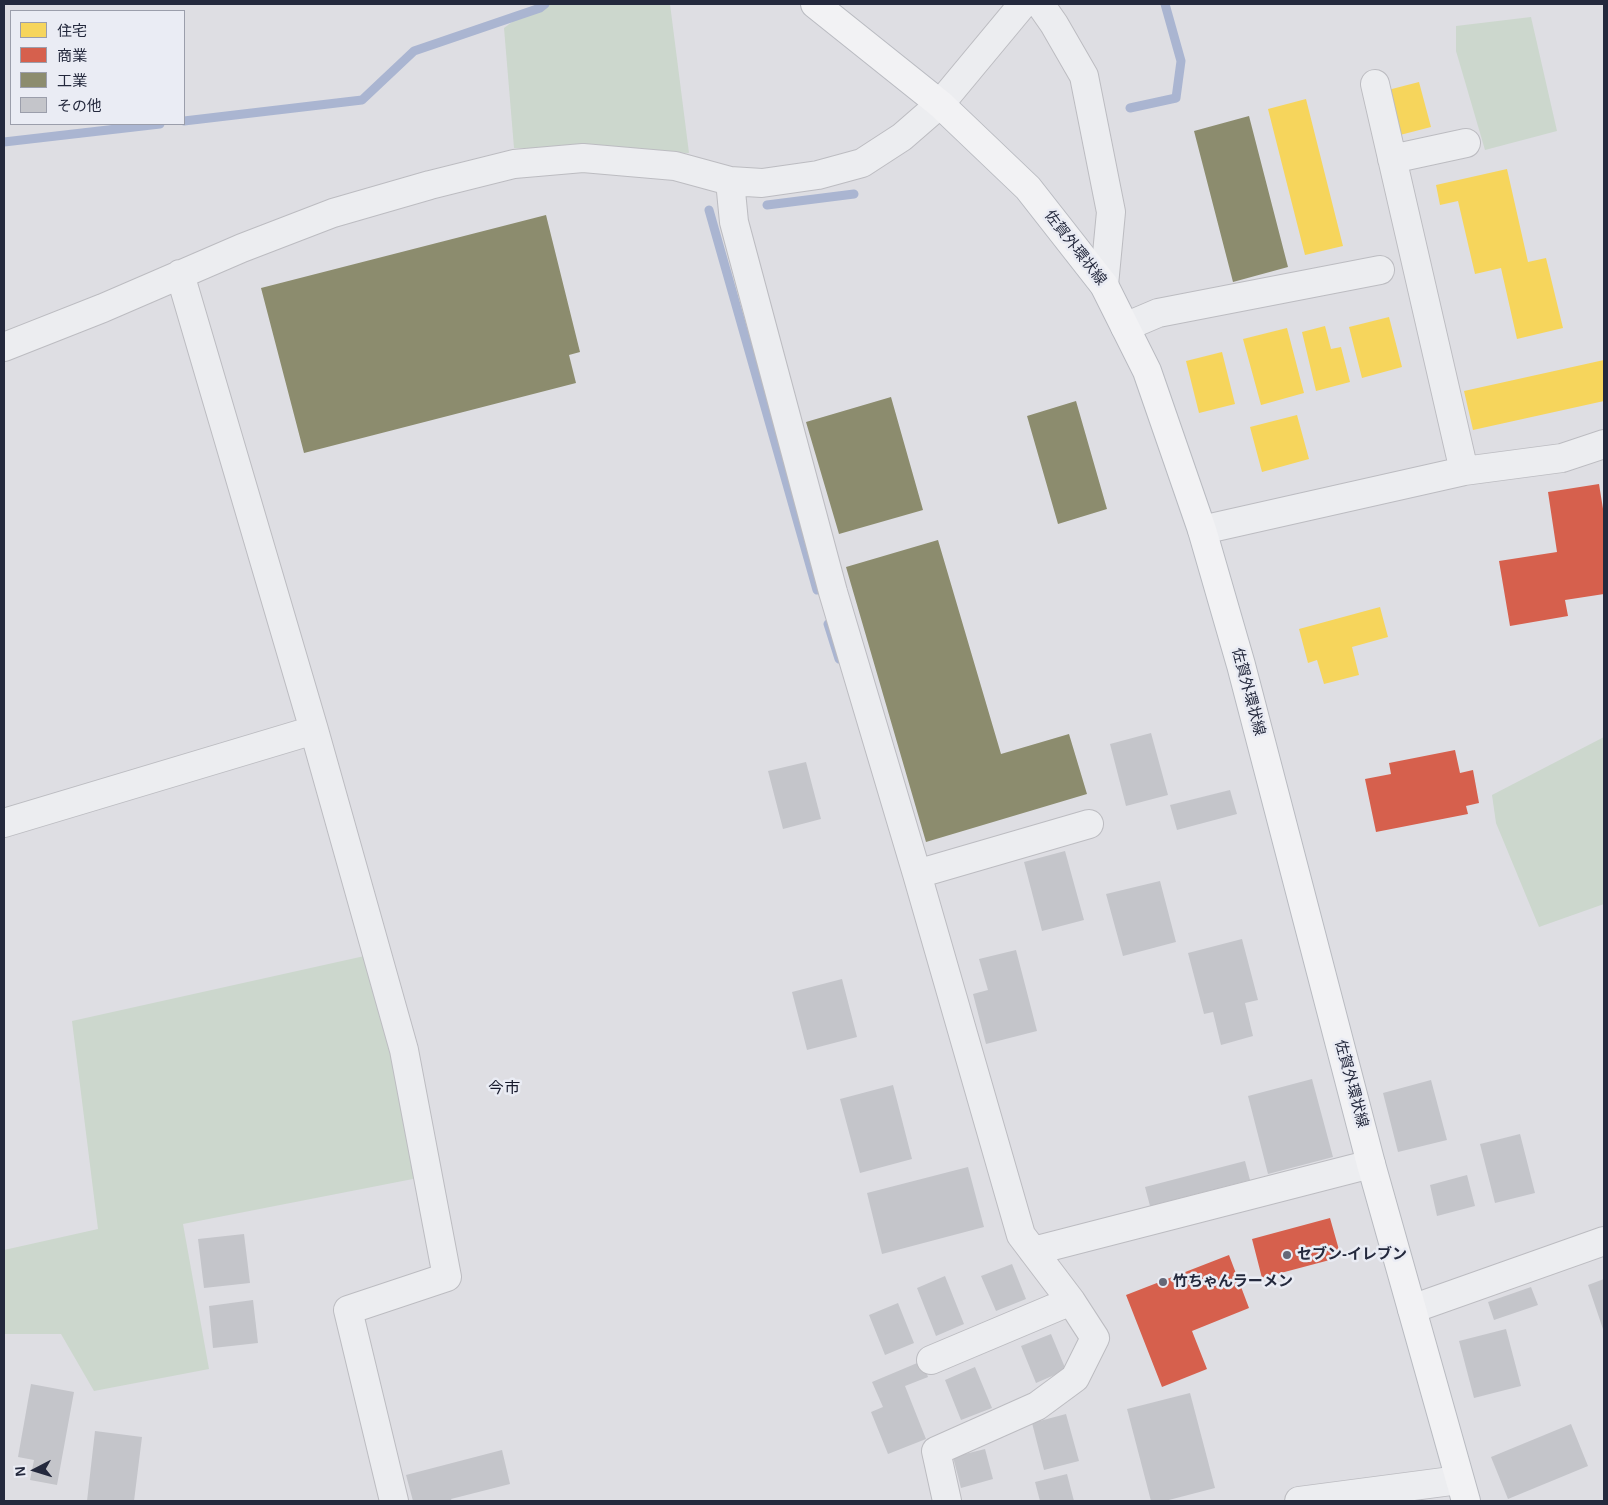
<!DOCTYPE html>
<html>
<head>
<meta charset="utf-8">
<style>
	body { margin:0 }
	#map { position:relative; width:1608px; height:1505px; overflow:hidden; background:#dedee3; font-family:Arial,"Noto Sans JP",sans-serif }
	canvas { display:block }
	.frame { position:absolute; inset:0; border:5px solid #24293d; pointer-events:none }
	.legend { position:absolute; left:10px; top:10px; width:175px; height:115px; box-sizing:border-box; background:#eaecf4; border:1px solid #9b9eab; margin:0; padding:6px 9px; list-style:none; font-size:15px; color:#24293d }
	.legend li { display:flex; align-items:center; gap:10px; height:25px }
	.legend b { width:25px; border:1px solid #9b9eab }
	.north { position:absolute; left:10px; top:1445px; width:50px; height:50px; -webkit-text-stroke:4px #eaecf4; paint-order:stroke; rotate:265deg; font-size:14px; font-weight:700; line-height:20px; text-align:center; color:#24293d }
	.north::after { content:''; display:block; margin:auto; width:18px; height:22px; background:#24293d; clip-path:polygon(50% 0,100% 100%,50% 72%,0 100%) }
</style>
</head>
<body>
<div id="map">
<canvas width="1608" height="1505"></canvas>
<div class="frame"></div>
<ul class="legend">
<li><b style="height:14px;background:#f6d55c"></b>住宅</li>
<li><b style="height:14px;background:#d6604d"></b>商業</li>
<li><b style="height:14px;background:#8c8c6e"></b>工業</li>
<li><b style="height:14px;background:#c4c5ca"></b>その他</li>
</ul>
<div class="north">N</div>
</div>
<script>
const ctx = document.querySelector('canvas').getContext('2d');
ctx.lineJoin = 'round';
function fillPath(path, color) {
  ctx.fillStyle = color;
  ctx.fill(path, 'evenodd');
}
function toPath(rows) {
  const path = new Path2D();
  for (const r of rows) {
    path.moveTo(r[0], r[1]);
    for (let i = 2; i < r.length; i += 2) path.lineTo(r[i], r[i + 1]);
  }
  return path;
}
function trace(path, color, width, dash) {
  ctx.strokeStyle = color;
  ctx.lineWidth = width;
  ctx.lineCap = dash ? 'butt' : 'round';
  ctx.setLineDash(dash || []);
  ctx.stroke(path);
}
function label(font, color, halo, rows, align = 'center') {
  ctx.font = font + ' Arial,"Noto Sans JP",sans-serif';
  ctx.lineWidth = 5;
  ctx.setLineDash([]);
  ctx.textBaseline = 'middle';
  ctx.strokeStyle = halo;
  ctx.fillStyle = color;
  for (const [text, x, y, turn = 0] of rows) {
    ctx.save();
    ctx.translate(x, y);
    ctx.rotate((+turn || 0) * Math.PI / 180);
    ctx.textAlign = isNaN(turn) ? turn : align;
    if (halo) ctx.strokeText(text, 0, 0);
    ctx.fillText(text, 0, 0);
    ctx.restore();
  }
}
const green = toPath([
	[536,4,670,4,689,153,514,148,504,28],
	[1531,17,1557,131,1485,150,1456,51,1456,26],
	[1604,737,1604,904,1539,927,1496,823,1492,795],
	[369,955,418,1178,183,1224,209,1369,94,1391,61,1334,4,1334,4,1250,98,1229,72,1021]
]);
const homes = toPath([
	[1419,82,1431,127,1400,135,1388,90],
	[1306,99,1343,246,1305,255,1268,109],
	[1507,169,1528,262,1546,258,1563,328,1517,339,1501,268,1475,274,1458,201,1440,205,1436,185],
	[1389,317,1402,367,1362,378,1349,327],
	[1325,326,1331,349,1341,347,1350,382,1316,391,1302,332],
	[1287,328,1304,393,1261,405,1243,339],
	[1222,352,1235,404,1199,413,1186,361],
	[1604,360,1604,401,1473,430,1464,391],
	[1297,415,1309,459,1262,472,1250,427],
	[1380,607,1388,637,1352,647,1359,675,1324,684,1317,660,1308,663,1299,629]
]);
const shops = toPath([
	[1599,484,1604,515,1604,594,1565,600,1568,616,1510,626,1499,561,1557,552,1548,492],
	[1455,750,1460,773,1473,770,1479,803,1466,806,1468,814,1376,832,1365,779,1391,774,1389,763],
	[1330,1218,1341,1257,1262,1278,1252,1239],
	[1229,1255,1249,1308,1192,1331,1207,1369,1162,1387,1126,1295]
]);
const industry = toPath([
	[1249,116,1288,267,1233,282,1194,131],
	[546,215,580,352,569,355,576,383,304,453,261,288],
	[891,397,923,510,839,534,806,422],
	[1076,401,1107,509,1058,524,1027,416],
	[938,540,1001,754,1069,734,1087,794,926,842,846,567]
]);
const stream = toPath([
	[1130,108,1176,98,1181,61,1165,4],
	[184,121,362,100,414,51,540,8,545,4],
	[4,142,160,124],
	[767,205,854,194],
	[709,210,817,590],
	[828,624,839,659]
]);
const building = toPath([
	[1151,733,1168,795,1126,806,1110,744],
	[806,762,821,819,783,829,768,771],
	[1230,790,1237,814,1177,830,1170,805],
	[1065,851,1084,920,1042,931,1024,862],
	[1160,881,1176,942,1123,956,1106,894],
	[1242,939,1258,1000,1245,1003,1253,1036,1221,1045,1213,1012,1204,1014,1188,953],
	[1016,950,1037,1031,986,1044,973,994,988,990,979,959],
	[842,979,857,1037,807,1050,792,992],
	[1312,1079,1333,1157,1268,1174,1248,1096],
	[1431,1080,1447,1140,1398,1152,1383,1093],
	[893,1085,912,1159,860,1173,840,1099],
	[1520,1134,1535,1193,1495,1203,1480,1144],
	[1245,1161,1250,1180,1150,1206,1145,1187],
	[968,1167,984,1227,882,1254,867,1193],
	[1467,1175,1475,1206,1437,1216,1430,1185],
	[244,1234,250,1283,204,1288,198,1239],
	[1012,1264,1026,1299,996,1311,981,1276],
	[945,1276,964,1324,936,1336,917,1288],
	[1604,1279,1604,1332,1588,1285],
	[1531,1287,1538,1305,1494,1320,1488,1302],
	[253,1300,258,1343,213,1348,209,1306],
	[898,1303,914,1343,885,1355,869,1315],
	[1506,1329,1521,1386,1474,1398,1459,1341],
	[1051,1334,1066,1370,1036,1383,1021,1346],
	[922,1361,928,1377,905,1386,926,1439,888,1454,871,1412,883,1407,872,1382],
	[975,1367,992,1408,961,1420,945,1380],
	[31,1384,74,1392,57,1485,30,1480,34,1460,18,1457],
	[1190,1393,1215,1488,1165,1501,1151,1501,1127,1409],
	[1066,1414,1079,1461,1044,1470,1032,1423],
	[1571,1424,1588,1466,1508,1499,1491,1457],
	[95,1431,142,1437,134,1501,87,1501],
	[985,1449,993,1479,961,1488,953,1457],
	[502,1450,510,1484,451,1499,452,1501,413,1501,406,1475],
	[1067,1474,1074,1501,1040,1501,1035,1482]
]);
const minor = toPath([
	[1375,84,1464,471],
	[1392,159,1466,143],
	[730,181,734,222,833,592,917,874,1021,1235,1071,1301,1095,1338,1075,1378,1037,1406,936,1451,947,1501],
	[180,274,314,730,404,1050,447,1277,348,1310,394,1501],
	[1125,327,1158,313,1380,270],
	[4,347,103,308,242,248,333,213,430,185,514,164,583,158,675,166,730,181,762,183,818,175,862,163,902,137,940,104],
	[1202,530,1464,471,1562,458,1604,444],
	[4,823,314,730],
	[917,874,1089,824],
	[1033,1251,1371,1164],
	[1412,1309,1604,1241],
	[931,1360,1071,1301],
	[1299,1501,1459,1480]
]);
const tertiary = toPath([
	[1040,4,1054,24,1084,76,1111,212,1104,285],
	[940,104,1023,4]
]);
const primary = toPath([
	[815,4,940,104,1028,188,1104,285,1147,371,1202,530,1241,665,1371,1164,1466,1501]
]);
const markers = [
	[1287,1255,5,"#656877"],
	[1163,1282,5,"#656877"]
];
const streetNames = [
	["佐賀外環状線",1075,248,52],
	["佐賀外環状線",1248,692,75],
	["佐賀外環状線",1351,1084,75]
];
const poiNames = [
	["セブン-イレブン",1297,1255],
	["竹ちゃんラーメン",1173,1282]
];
const neighbourhoodNames = [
	["今市",504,1089]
];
fillPath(green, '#ccd7cd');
fillPath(homes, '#f6d55c');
fillPath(shops, '#d6604d');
fillPath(industry, '#8c8c6e');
trace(stream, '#aab5d1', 9);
fillPath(building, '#c4c5ca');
trace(minor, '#bcbcc1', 30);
trace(tertiary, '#bcbcc1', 30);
trace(primary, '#b9bbc1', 30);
trace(minor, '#ecedf0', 28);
trace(tertiary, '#ecedf0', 28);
trace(primary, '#f2f2f4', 28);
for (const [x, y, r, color] of markers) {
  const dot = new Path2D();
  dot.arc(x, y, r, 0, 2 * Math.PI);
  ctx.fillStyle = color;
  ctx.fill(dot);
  trace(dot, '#eaecf4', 2);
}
label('15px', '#24293d', '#eaecf4', streetNames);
label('bold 15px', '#24293d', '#eaecf4', poiNames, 'left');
label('16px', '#171a2d', '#eaecf4', neighbourhoodNames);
</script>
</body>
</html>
